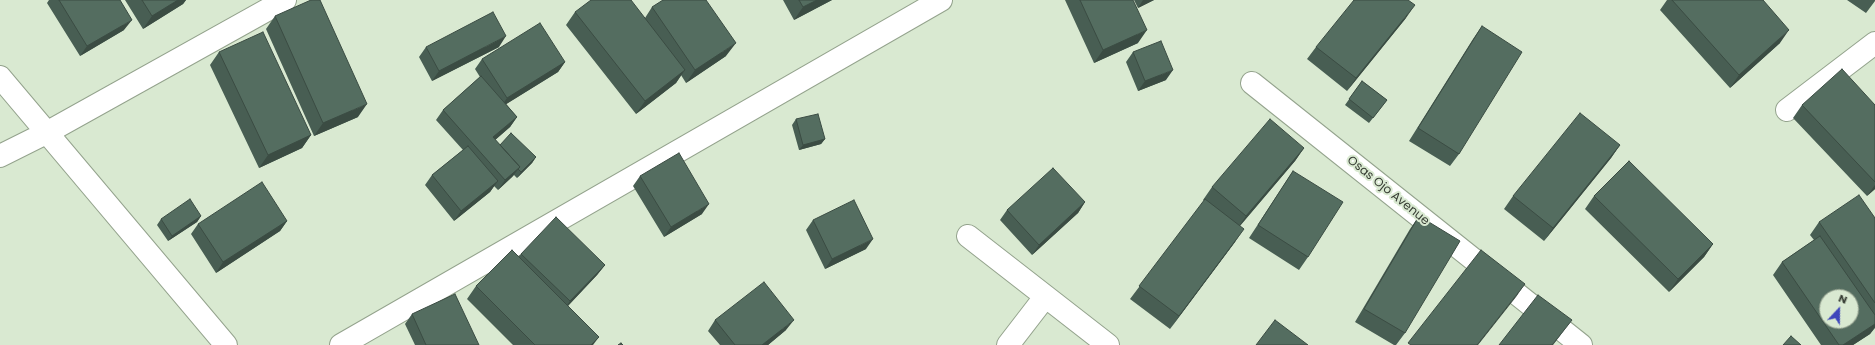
<!DOCTYPE html>
<html>
<head>
<meta charset="utf-8">
<style>
	body { margin:0 }
	#map { position:relative; width:1875px; height:345px; overflow:hidden; background:#d9e9d1; font-family:Poppins,sans-serif }
	canvas { display:block }
	.north { position:absolute; left:1819px; top:289px; width:40px; height:40px; box-sizing:border-box; background:#d9e9d1; border:1px solid #98a492; border-radius:50%; rotate:22deg; font-size:11px; font-weight:700; line-height:16px; text-align:center; color:#363c33 }
	.north::after { content:''; display:block; margin:auto; width:14px; height:18px; background:#3f47bb; clip-path:polygon(50% 0,100% 100%,50% 72%,0 100%) }
</style>
</head>
<body>
<div id="map">
<canvas width="1875" height="345"></canvas>
<div class="north">N</div>
</div>
<script>
const ctx = document.querySelector('canvas').getContext('2d');
ctx.lineJoin = 'round';
function toPath(rows) {
  const path = new Path2D();
  for (const r of rows) {
    path.moveTo(r[0], r[1]);
    for (let i = 2; i < r.length; i += 2) path.lineTo(r[i], r[i + 1]);
  }
  return path;
}
function trace(path, color, width, dash) {
  ctx.strokeStyle = color;
  ctx.lineWidth = width;
  ctx.lineCap = dash ? 'butt' : 'round';
  ctx.setLineDash(dash || []);
  ctx.stroke(path);
}
function fillPath(path, color) {
  ctx.fillStyle = color;
  ctx.fill(path, 'evenodd');
}
function label(font, color, halo, rows, align = 'center') {
  ctx.font = font + ' Poppins,sans-serif';
  ctx.lineWidth = 4;
  ctx.setLineDash([]);
  ctx.textBaseline = 'middle';
  ctx.strokeStyle = halo;
  ctx.fillStyle = color;
  for (const [text, x, y, turn = 0] of rows) {
    ctx.save();
    ctx.translate(x, y);
    ctx.rotate((+turn || 0) * Math.PI / 180);
    ctx.textAlign = isNaN(turn) ? turn : align;
    if (halo) ctx.strokeText(text, 0, 0);
    ctx.fillText(text, 0, 0);
    ctx.restore();
  }
}
const minor = toPath([
	[0,77,226,345],
	[1252,83,1581,345],
	[1787,110,1875,43],
	[0,156,48,132,285,0],
	[968,236,1108,345],
	[341,345,941,0],
	[1008,345,1045,297]
]);
const wall = toPath([
	[49,0,120,0,124,30,80,56,47,3],
	[125,0,186,0,183,4,143,29],
	[783,0,832,0,794,20],
	[1065,0,1133,0,1138,43,1094,63],
	[1134,0,1154,0,1138,8],
	[1667,0,1763,0,1780,43,1730,88,1660,10],
	[1847,0,1875,0,1875,1,1866,13],
	[652,7,726,56,686,83,681,75,676,83,636,114,566,25,575,12,645,18],
	[275,16,358,117,314,136,266,29],
	[1406,18,1347,91,1307,59,1316,47],
	[1482,26,1459,154,1450,166,1409,141,1473,39],
	[426,47,499,47,432,81,419,57],
	[219,52,311,135,302,148,259,168,210,65],
	[1133,52,1166,80,1138,91,1126,62],
	[482,59,565,62,558,72,506,104,517,117,510,127,495,140,500,145,536,157,532,163,517,178,514,175,512,177,498,190,494,186,490,192,454,221,425,185,432,175,463,150,436,120,443,110,480,77,475,69],
	[1362,81,1387,100,1369,123,1345,105],
	[1802,105,1875,105,1875,189,1867,196,1793,118],
	[796,119,825,139,821,144,799,150,792,125],
	[1620,145,1611,158,1544,241,1504,209,1513,196],
	[1304,148,1295,161,1240,226,1235,242,1170,329,1130,299,1204,201,1203,200,1212,187],
	[1293,171,1308,257,1299,270,1249,238],
	[640,176,702,214,664,237,633,186],
	[1594,196,1713,244,1704,257,1669,292,1585,209],
	[1085,202,1078,213,1032,255,1000,220,1007,210],
	[201,216,197,222,168,241,157,225,161,219],
	[1419,216,1405,333,1396,345,1394,345,1355,322,1410,229],
	[1875,218,1875,328,1870,334,1853,345,1821,345,1773,275,1782,262,1814,240,1810,235,1819,222],
	[813,220,866,249,825,269,806,230],
	[287,221,280,231,216,273,191,234,198,224],
	[521,254,605,265,597,275,568,306,593,345,513,345,467,299,476,286,518,257],
	[412,314,479,345,415,345,405,324],
	[715,320,786,330,768,345,720,345,708,331]
]);
const shadedWall = toPath([
	[178,0,186,0,183,4,143,29,152,16],
	[817,0,832,0,794,20,803,7],
	[1143,0,1154,0,1138,8],
	[1415,5,1406,18,1347,91,1356,78],
	[132,20,124,30,80,56,87,46],
	[1147,30,1138,43,1094,63,1103,50],
	[1789,30,1780,43,1730,88,1739,75],
	[506,36,499,47,432,81,439,71],
	[736,43,726,56,686,83,695,70],
	[565,62,558,72,500,108,507,98],
	[685,70,676,83,636,114,645,101],
	[1173,70,1166,80,1138,91,1145,81],
	[367,104,358,117,314,136,323,123],
	[517,117,510,127,486,148,493,137],
	[311,135,302,148,259,168,268,155],
	[825,139,821,144,799,150,803,145],
	[1620,145,1611,158,1544,241,1553,228],
	[1304,148,1295,161,1237,229,1246,216],
	[536,157,532,163,517,178,521,172],
	[520,167,512,177,498,190,505,180],
	[498,181,490,192,454,221,461,211],
	[1875,185,1875,189,1867,196],
	[1085,202,1078,213,1032,255,1039,245],
	[709,204,702,214,664,237,671,227],
	[201,216,197,222,168,241,172,236],
	[287,221,280,231,216,273,223,262],
	[1244,229,1235,242,1170,329,1179,316],
	[873,239,866,249,825,269,832,259],
	[1713,244,1704,257,1669,292,1678,279],
	[605,265,597,275,563,311,570,301],
	[1525,284,1516,297,1478,345,1477,345],
	[794,320,786,330,768,345,762,345],
	[1572,320,1553,345,1552,345],
	[1875,324,1875,327,1870,334,1853,345,1843,345],
	[599,337,593,345,591,345]
]);
const building = toPath([
	[59,0,120,0,132,20,87,46,59,0],
	[142,0,178,0,152,16,142,0],
	[311,0,320,0,367,104,323,123,275,16,311,0],
	[591,0,631,0,685,70,645,101,575,12,591,0],
	[663,0,706,0,736,43,695,70,652,7,663,0],
	[799,0,817,0,803,7,799,0],
	[1080,0,1133,0,1147,30,1103,50,1080,0],
	[1354,0,1408,0,1415,5,1356,78,1316,47,1354,0],
	[1672,0,1763,0,1789,30,1739,75,1672,0],
	[493,12,506,36,439,71,426,47,493,12],
	[540,23,565,62,507,98,482,59,540,23],
	[1482,26,1522,52,1459,154,1418,128,1482,26],
	[263,32,311,135,268,155,219,52,263,32],
	[1161,41,1173,70,1145,81,1133,52,1161,41],
	[1842,69,1875,105,1875,182,1802,105,1842,69],
	[481,76,517,117,493,137,520,167,505,180,443,110,481,76],
	[1362,81,1387,100,1373,118,1349,99,1362,81],
	[1580,113,1620,145,1553,228,1513,196,1580,113],
	[818,114,825,139,803,145,796,119,818,114],
	[1270,119,1304,148,1246,216,1212,187,1270,119],
	[511,133,536,157,521,172,518,169,520,167,500,145,511,133],
	[468,146,498,181,461,211,432,175,468,146],
	[679,153,709,204,671,227,640,176,679,153],
	[1629,161,1713,244,1678,279,1594,196,1629,161],
	[1053,168,1085,202,1039,245,1007,210,1053,168],
	[1293,171,1343,202,1308,257,1258,225,1293,171],
	[262,182,287,221,223,262,198,224,262,182],
	[1859,195,1875,218,1875,303,1819,222,1859,195],
	[190,199,201,216,172,236,161,219,190,199],
	[1205,199,1244,229,1179,316,1139,286,1205,199],
	[854,200,873,239,832,259,813,220,854,200],
	[1419,216,1460,241,1405,333,1364,309,1419,216],
	[556,217,605,265,570,301,521,254,556,217],
	[1820,236,1875,315,1875,324,1843,345,1839,345,1782,262,1820,236],
	[1827,297,1851,297,1851,321,1827,321,1827,297],
	[512,250,599,337,591,345,535,345,476,286,512,250],
	[1481,250,1525,284,1477,345,1411,345,1408,343,1481,250],
	[764,282,794,320,762,345,735,345,715,320,764,282],
	[455,294,479,345,426,345,412,314,455,294],
	[1538,295,1572,320,1552,345,1499,345,1538,295],
	[1275,320,1308,345,1256,345,1275,320],
	[1791,336,1801,345,1783,345,1791,336],
	[621,343,623,345,618,345,621,343]
]);
const streetNames = [
	["Osas Ojo Avenue",1388,191,39]
];
trace(minor, '#94a38d', 24);
trace(minor, '#fff', 22);
fillPath(wall, '#485e53');
fillPath(shadedWall, '#3b4c43');
fillPath(building, '#546d60');
trace(building, '#3b4c43', 1);
label('12px', '#363c33', '#d9e9d1', streetNames);
</script>
</body>
</html>
